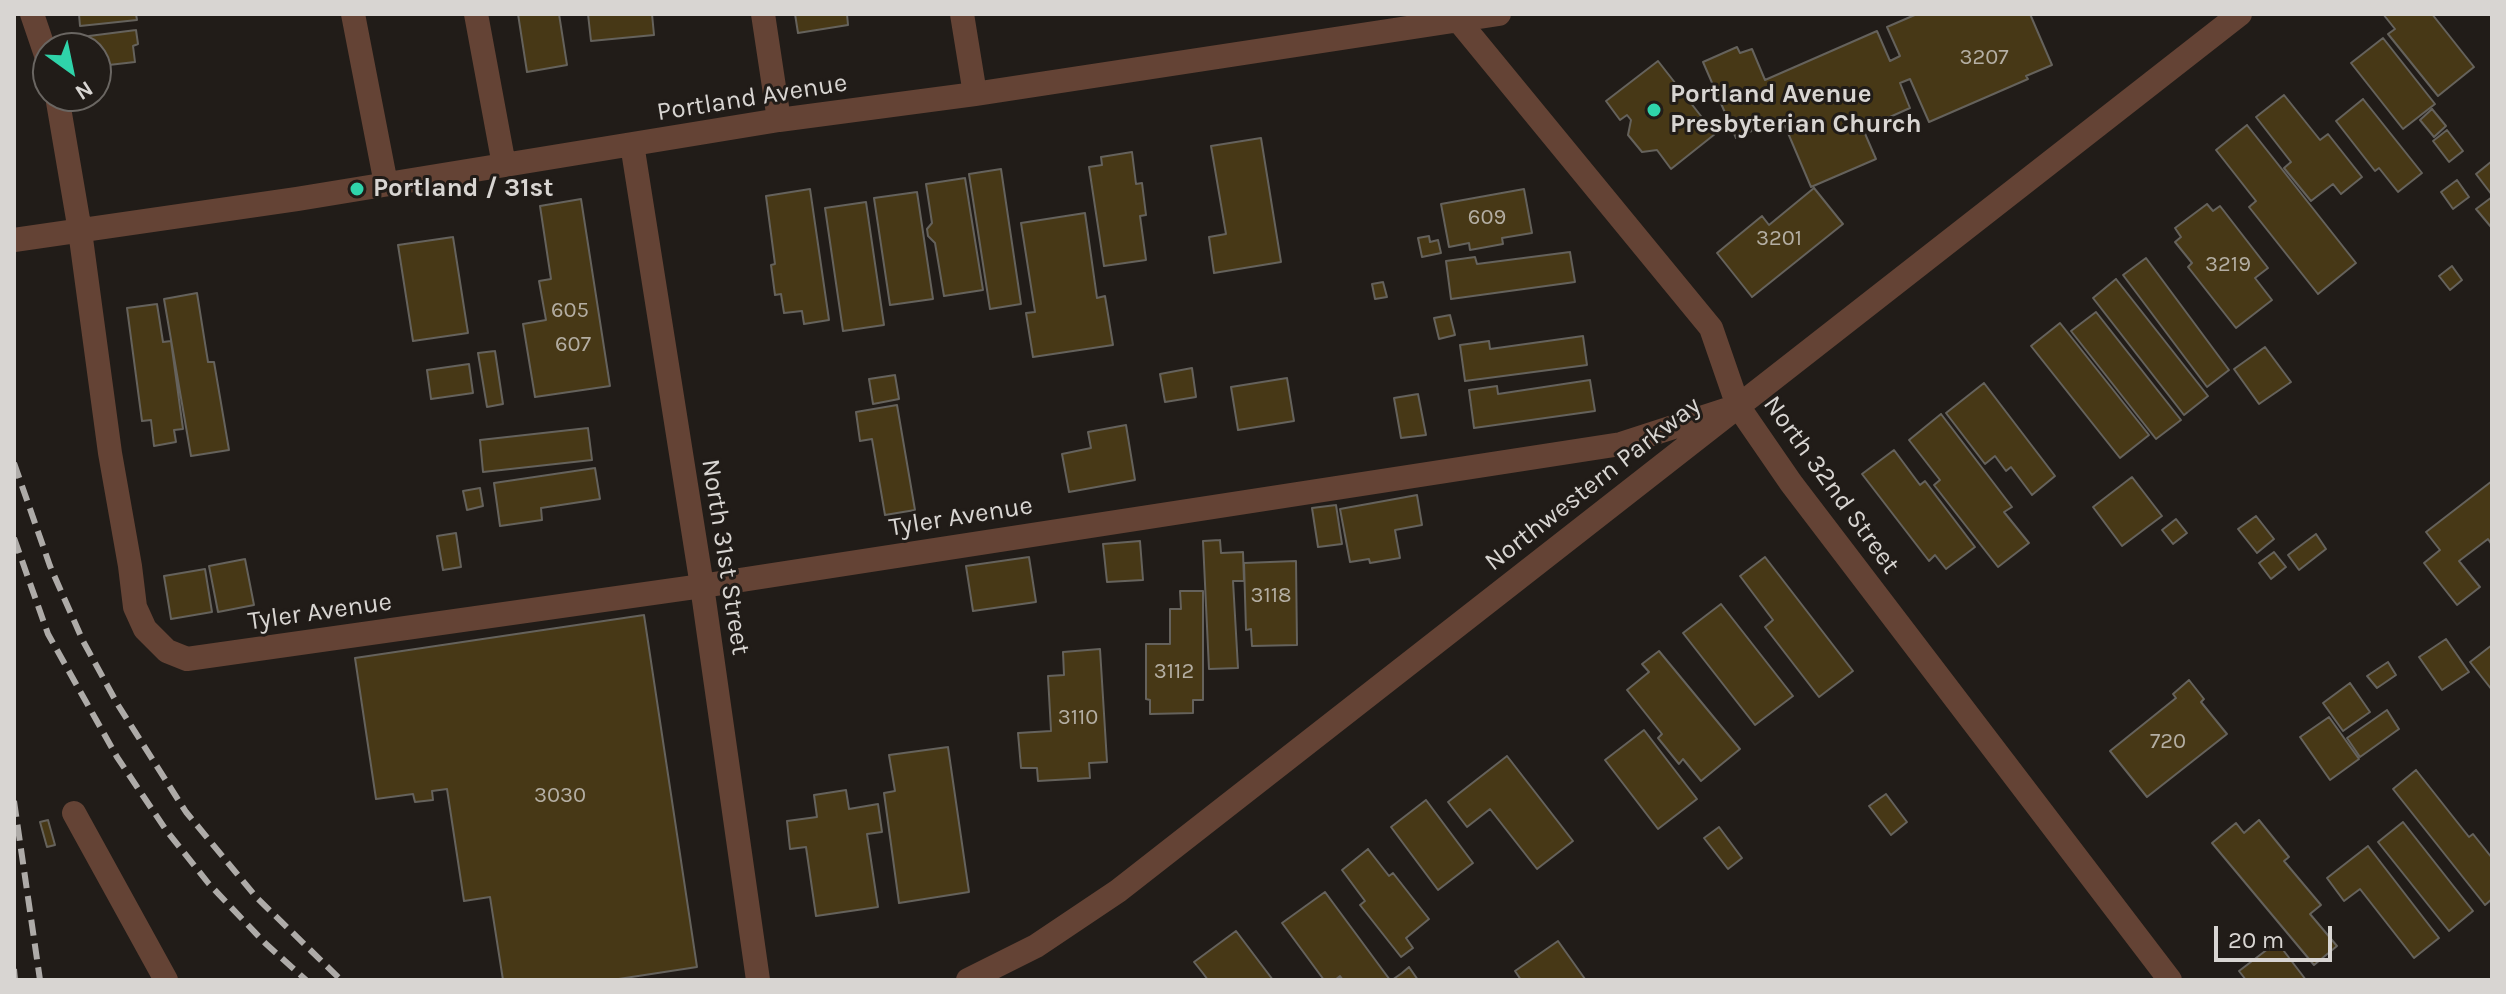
<!DOCTYPE html>
<html>
<head>
<meta charset="utf-8">
<style>
	body { margin:0 }
	#map { position:relative; width:2506px; height:994px; overflow:hidden; background:#211c18; font-family:Karla,sans-serif }
	canvas { display:block }
	.frame { position:absolute; inset:0; border:16px solid #d8d5d2; pointer-events:none }
	.north { position:absolute; left:32px; top:32px; width:80px; height:80px; box-sizing:border-box; background:#211c18; border:2px solid #6a6662; border-radius:50%; rotate:147deg; font-size:22px; font-weight:700; line-height:32px; text-align:center; color:#d8d5d2 }
	.north::after { content:''; display:block; margin:auto; width:28px; height:36px; background:#2fd4aa; clip-path:polygon(50% 0,100% 100%,50% 72%,0 100%) }
	.scale { position:absolute; left:2214px; top:926px; width:118px; height:36px; box-sizing:border-box; border:4px solid #d8d5d2; border-top:0; padding-left:10px; font-size:24px; line-height:28px; white-space:nowrap; color:#d8d5d2; -webkit-text-stroke:6px #211c18; paint-order:stroke }
</style>
</head>
<body>
<div id="map">
<canvas width="2506" height="994"></canvas>
<div class="frame"></div>
<div class="north">N</div>
<div class="scale">20 m</div>
</div>
<script>
const ctx = document.querySelector('canvas').getContext('2d');
ctx.lineJoin = 'round';
function fillPath(path, color) {
  ctx.fillStyle = color;
  ctx.fill(path, 'evenodd');
}
function toPath(rows) {
  const path = new Path2D();
  for (const r of rows) {
    path.moveTo(r[0], r[1]);
    for (let i = 2; i < r.length; i += 2) path.lineTo(r[i], r[i + 1]);
  }
  return path;
}
function trace(path, color, width, dash) {
  ctx.strokeStyle = color;
  ctx.lineWidth = width;
  ctx.lineCap = dash ? 'butt' : 'round';
  ctx.setLineDash(dash || []);
  ctx.stroke(path);
}
function label(font, color, halo, rows, align = 'center') {
  ctx.font = font + ' Karla,sans-serif';
  ctx.lineWidth = 6;
  ctx.setLineDash([]);
  ctx.textBaseline = 'middle';
  ctx.strokeStyle = halo;
  ctx.fillStyle = color;
  for (const [text, x, y, turn = 0] of rows) {
    ctx.save();
    ctx.translate(x, y);
    ctx.rotate((+turn || 0) * Math.PI / 180);
    ctx.textAlign = isNaN(turn) ? turn : align;
    if (halo) ctx.strokeText(text, 0, 0);
    ctx.fillText(text, 0, 0);
    ctx.restore();
  }
}
const building = toPath([
	[79,14,136,14,137,20,80,26,79,14],
	[518,14,559,14,567,65,527,72,518,14],
	[588,14,652,14,654,35,591,41,588,14],
	[795,14,847,14,848,25,798,33,795,14],
	[1917,14,2030,14,2052,65,2026,76,2028,79,1929,122,1910,79,1900,83,1910,108,1863,129,1876,159,1811,187,1785,126,1780,128,1776,120,1736,138,1703,62,1737,47,1740,53,1752,49,1765,80,1877,31,1890,61,1900,56,1887,27,1917,14],
	[2383,14,2432,14,2474,67,2438,96,2388,34,2395,29,2383,14],
	[136,30,138,44,133,46,135,62,100,66,99,51,96,51,96,48,90,48,89,36,136,30],
	[2383,38,2435,104,2403,129,2351,63,2383,38],
	[1658,61,1715,134,1671,169,1657,150,1642,152,1628,135,1631,120,1627,115,1620,120,1606,101,1658,61],
	[2284,95,2320,140,2328,134,2362,177,2341,194,2333,184,2311,201,2284,168,2291,162,2256,117,2284,95],
	[2363,99,2422,173,2398,192,2379,168,2375,171,2336,121,2363,99],
	[2432,109,2446,126,2434,137,2420,120,2432,109],
	[2247,125,2356,263,2318,294,2249,207,2256,201,2216,150,2247,125],
	[2447,130,2463,151,2449,162,2433,141,2447,130],
	[1261,138,1281,262,1214,273,1209,237,1226,234,1211,146,1261,138],
	[1132,152,1136,184,1142,183,1146,215,1140,216,1146,260,1104,266,1089,167,1102,165,1101,157,1132,152],
	[2492,161,2492,195,2476,174,2492,161],
	[1001,169,1021,304,990,309,969,174,1001,169],
	[965,178,983,290,944,296,935,243,928,236,927,229,932,223,926,184,965,178],
	[2457,180,2469,197,2453,209,2441,192,2457,180],
	[1814,188,1843,224,1752,297,1717,253,1762,216,1769,225,1814,188],
	[810,189,829,320,804,324,802,311,784,313,781,294,775,295,771,265,775,264,766,196,810,189],
	[1524,189,1532,233,1502,238,1503,244,1470,250,1469,243,1449,247,1441,204,1524,189],
	[917,192,933,299,890,305,874,198,917,192],
	[2492,197,2492,226,2491,227,2476,209,2492,197],
	[581,199,610,386,535,397,523,324,546,320,539,281,551,279,540,206,581,199],
	[866,202,884,325,843,331,825,208,866,202],
	[2207,204,2213,211,2220,206,2268,268,2255,278,2272,300,2236,328,2188,267,2192,263,2175,242,2181,237,2175,228,2207,204],
	[1085,213,1097,298,1105,296,1113,345,1033,357,1026,313,1035,312,1021,223,1085,213],
	[1429,236,1430,242,1438,240,1441,253,1422,257,1418,238,1429,236],
	[453,237,468,333,413,341,398,245,453,237],
	[1570,252,1575,282,1451,299,1446,261,1475,257,1477,264,1570,252],
	[2146,258,2229,370,2207,387,2123,275,2146,258],
	[2452,266,2462,280,2450,290,2439,276,2452,266],
	[2116,279,2208,396,2184,415,2093,298,2116,279],
	[1383,282,1387,297,1375,299,1372,284,1383,282],
	[197,293,208,362,214,362,229,450,191,456,164,299,197,293],
	[157,304,163,342,171,341,183,429,174,430,176,442,154,446,151,420,142,421,127,308,157,304],
	[2096,312,2181,420,2156,439,2071,331,2096,312],
	[1450,315,1455,335,1439,339,1434,318,1450,315],
	[2060,323,2149,435,2120,458,2031,346,2060,323],
	[1583,336,1587,365,1465,381,1460,345,1489,341,1490,349,1583,336],
	[2265,347,2291,382,2259,404,2234,369,2265,347],
	[495,351,503,404,487,407,478,353,495,351],
	[469,364,473,393,431,399,427,370,469,364],
	[1192,368,1196,397,1165,402,1160,374,1192,368],
	[895,375,899,399,873,404,869,379,895,375],
	[1287,378,1294,421,1238,430,1231,387,1287,378],
	[1590,380,1595,411,1474,428,1469,390,1497,386,1498,394,1590,380],
	[1984,383,2055,476,2032,495,2011,467,2006,471,1995,456,1985,464,1946,413,1984,383],
	[1418,394,1426,435,1401,438,1394,398,1418,394],
	[897,405,915,510,885,515,872,439,860,441,856,412,897,405],
	[1941,414,2012,507,2004,512,2029,543,1998,567,1934,485,1940,480,1909,440,1941,414],
	[1126,425,1135,480,1069,492,1062,454,1091,448,1088,432,1126,425],
	[588,428,592,460,483,472,480,440,588,428],
	[1894,450,1920,485,1925,481,1975,547,1946,569,1935,555,1929,561,1862,474,1894,450],
	[595,468,600,499,541,508,542,520,500,526,494,483,595,468],
	[2132,477,2162,516,2122,546,2093,507,2132,477],
	[2492,481,2492,545,2488,539,2459,561,2480,587,2457,605,2424,563,2440,550,2426,532,2492,481],
	[480,488,483,506,467,510,463,491,480,488],
	[1417,495,1422,525,1395,530,1400,558,1370,563,1369,559,1350,562,1340,509,1417,495],
	[1336,505,1342,544,1318,547,1312,508,1336,505],
	[2256,516,2274,539,2257,553,2238,529,2256,516],
	[2176,519,2187,533,2173,544,2162,530,2176,519],
	[456,533,461,567,443,570,437,536,456,533],
	[2316,534,2326,549,2299,570,2288,555,2316,534],
	[1220,540,1221,553,1243,552,1244,581,1233,581,1238,668,1209,669,1203,541,1220,540],
	[1140,541,1143,580,1107,582,1103,544,1140,541],
	[2274,552,2286,567,2271,579,2259,563,2274,552],
	[1029,557,1036,602,973,611,966,566,1029,557],
	[1765,557,1853,671,1819,697,1765,627,1773,620,1740,576,1765,557],
	[245,559,254,605,218,612,209,566,245,559],
	[1296,561,1297,645,1252,646,1251,629,1246,630,1244,563,1296,561],
	[205,569,212,612,171,619,164,576,205,569],
	[1180,591,1203,591,1203,700,1193,700,1193,713,1150,714,1150,700,1146,699,1146,644,1170,644,1170,609,1181,609,1180,591],
	[1721,604,1793,696,1755,725,1683,633,1721,604],
	[644,615,697,967,612,980,503,980,490,897,464,901,447,789,432,791,433,800,415,802,413,794,376,799,355,658,644,615],
	[2446,639,2469,672,2442,690,2419,657,2446,639],
	[2492,645,2492,690,2470,662,2492,645],
	[1100,649,1107,762,1089,763,1090,778,1038,781,1037,768,1021,768,1018,733,1051,731,1048,676,1064,675,1063,652,1100,649],
	[1659,651,1740,749,1701,781,1683,759,1679,764,1658,738,1662,734,1627,690,1649,672,1642,664,1659,651],
	[2388,662,2396,675,2377,688,2367,676,2388,662],
	[2189,680,2204,699,2201,702,2227,734,2147,797,2110,751,2176,698,2173,694,2189,680],
	[2350,683,2370,712,2343,731,2323,703,2350,683],
	[2387,710,2399,729,2360,757,2347,738,2387,710],
	[2329,717,2359,759,2330,780,2300,737,2329,717],
	[1644,730,1697,799,1658,829,1605,760,1644,730],
	[948,747,969,892,899,903,884,793,895,791,889,755,948,747],
	[1507,756,1573,841,1537,869,1490,809,1467,827,1448,802,1507,756],
	[2416,770,2469,837,2473,834,2492,858,2492,899,2485,905,2393,789,2416,770],
	[846,790,849,809,878,804,882,832,867,834,878,907,816,916,806,847,790,849,787,821,817,817,814,795,846,790],
	[1886,794,1907,822,1891,835,1869,806,1886,794],
	[1426,800,1473,863,1438,890,1391,827,1426,800],
	[48,820,55,845,47,847,40,822,48,820],
	[2259,820,2289,857,2284,861,2321,905,2310,914,2337,946,2314,965,2212,843,2236,823,2244,833,2259,820],
	[2403,822,2473,911,2449,931,2378,842,2403,822],
	[1719,827,1742,858,1728,869,1704,838,1719,827],
	[2368,846,2439,938,2414,958,2360,889,2344,901,2327,878,2368,846],
	[1368,849,1389,876,1393,873,1429,919,1406,938,1413,948,1401,957,1360,905,1365,901,1342,870,1368,849],
	[1325,892,1359,938,1390,980,1343,980,1340,976,1335,980,1324,980,1282,923,1325,892],
	[1236,931,1273,980,1208,980,1202,972,1194,962,1236,931],
	[1558,941,1585,979,1521,980,1515,971,1558,941],
	[2277,942,2306,980,2246,980,2239,971,2277,942],
	[1409,967,1418,980,1392,980,1402,973,1409,967]
]);
const minor = toPath([
	[32,14,48,61],
	[353,14,386,184],
	[476,14,504,165],
	[763,14,779,120],
	[962,14,975,94],
	[1458,20,1711,328,1738,406,1791,483,2170,980],
	[57,96,80,231,110,453,130,566,135,607,145,629,167,651,187,659,702,586,1621,444,1738,406],
	[632,144,702,586,758,980],
	[14,240,297,199,779,120,975,94,1499,14],
	[74,813,166,980],
	[968,980,1036,946,1118,891,2240,14]
]);
const rail = toPath([
	[14,463,50,566,83,641,118,705,186,812,257,898,341,980],
	[14,538,48,634,117,757,166,830,209,884,265,943,306,980],
	[14,801,40,980],
	[14,969,15,980]
]);
const markers = [
	[1654,110,8,"#2fd4aa"],
	[357,189,8,"#2fd4aa"]
];
const numberNames = [
	["3207",1984,58],
	["609",1487,218],
	["3201",1779,239],
	["3219",2228,265],
	["605",570,311],
	["607",573,345],
	["3118",1271,596],
	["3112",1174,672],
	["3110",1078,718],
	["720",2168,742],
	["3030",560,796]
];
const poiNames = [
	["Portland Avenue",1670,95],
	["Presbyterian Church",1670,125],
	["Portland / 31st",373,189]
];
const streetNames = [
	["Portland Avenue",752,98,-9],
	["Northwestern Parkway",1593,484,-38],
	["North 32nd Street",1831,485,54],
	["Tyler Avenue",961,517,-9],
	["North 31st Street",725,557,81],
	["Tyler Avenue",320,612,-8]
];
fillPath(building, '#473816');
trace(building, '#65625c', 2);
trace(minor, '#644335', 24);
trace(rail, '#aeaba8', 6, [16, 8]);
for (const [x, y, r, color] of markers) {
  const dot = new Path2D();
  dot.arc(x, y, r, 0, 2 * Math.PI);
  ctx.fillStyle = color;
  ctx.fill(dot);
  trace(dot, '#211c18', 3);
}
label('22px', '#b4aea3', null, numberNames);
label('bold 26px', '#d8d5d2', '#211c18', poiNames, 'left');
label('26px', '#d8d5d2', '#211c18', streetNames);
</script>
</body>
</html>
